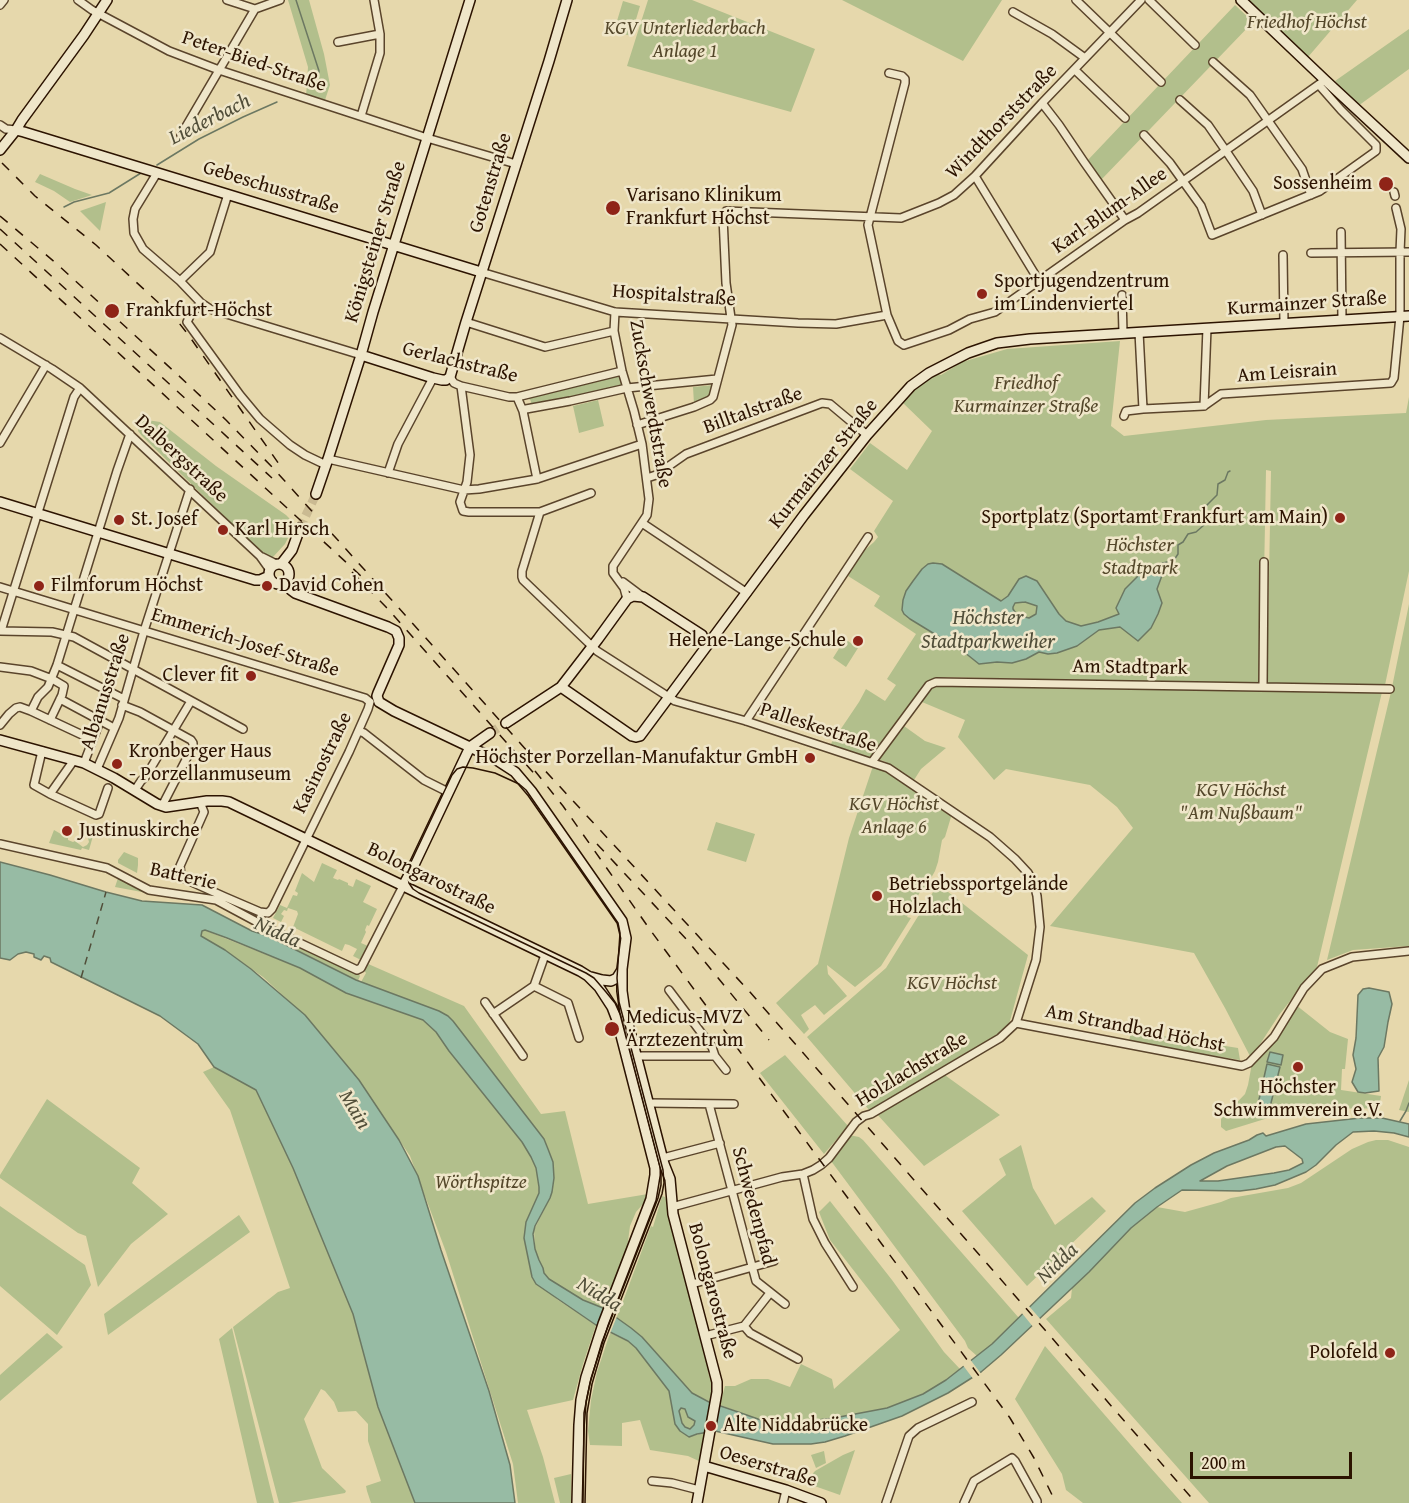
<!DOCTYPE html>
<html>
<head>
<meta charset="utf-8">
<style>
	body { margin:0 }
	#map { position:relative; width:1409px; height:1503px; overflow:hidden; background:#e6d8ac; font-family:"Gentium Book Plus",serif }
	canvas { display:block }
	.scale { position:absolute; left:1190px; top:1452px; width:162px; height:27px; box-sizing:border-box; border:3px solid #2c1300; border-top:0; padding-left:8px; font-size:18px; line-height:21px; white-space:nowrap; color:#2c1300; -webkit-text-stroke:4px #efe6c9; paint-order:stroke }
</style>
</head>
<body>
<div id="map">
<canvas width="1409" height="1503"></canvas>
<div class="scale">200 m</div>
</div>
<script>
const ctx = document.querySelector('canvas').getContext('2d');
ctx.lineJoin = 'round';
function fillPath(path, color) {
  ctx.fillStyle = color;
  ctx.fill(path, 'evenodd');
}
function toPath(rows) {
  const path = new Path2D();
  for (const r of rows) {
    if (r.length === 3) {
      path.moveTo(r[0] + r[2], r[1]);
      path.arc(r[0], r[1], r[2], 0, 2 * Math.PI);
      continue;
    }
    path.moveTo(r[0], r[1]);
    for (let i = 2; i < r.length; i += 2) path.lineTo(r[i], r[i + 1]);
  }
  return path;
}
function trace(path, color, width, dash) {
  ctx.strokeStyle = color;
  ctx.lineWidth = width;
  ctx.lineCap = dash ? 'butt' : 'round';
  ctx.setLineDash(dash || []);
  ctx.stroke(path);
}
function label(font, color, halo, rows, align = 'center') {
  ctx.font = font + ' "Gentium Book Plus",serif';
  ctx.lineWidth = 5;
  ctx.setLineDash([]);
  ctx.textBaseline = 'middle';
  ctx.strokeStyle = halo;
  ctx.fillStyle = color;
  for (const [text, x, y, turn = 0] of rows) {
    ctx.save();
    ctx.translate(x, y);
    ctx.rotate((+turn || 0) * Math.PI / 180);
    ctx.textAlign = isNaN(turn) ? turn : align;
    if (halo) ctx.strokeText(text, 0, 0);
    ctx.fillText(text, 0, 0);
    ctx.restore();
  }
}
const green = toPath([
	[288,0,309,0,324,54,330,85,324,103,306,97,308,67],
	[648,0,692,0,815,49,791,112,627,66],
	[842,0,1002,0,963,61],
	[1249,0,1357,0,1308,57],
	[623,1,640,6,631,36,614,31],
	[1235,5,1253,22,1101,180,1087,161],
	[1409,29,1409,69,1358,106,1335,81],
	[40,174,75,189,92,195,70,202,54,191,35,182],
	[106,202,100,231,80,211],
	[1120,341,1111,426,1124,436,1266,420,1406,413,1409,397,1409,571,1385,685,1267,683,1271,471,1266,470,1262,684,946,677,930,680,872,760,830,745,859,702,866,689,885,701,896,685,887,679,916,634,874,606,880,596,848,576,858,556,874,542,878,537,874,531,893,501,850,469,870,443,907,470,932,431,903,403,918,387,936,373,941,375,962,362,1007,349],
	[619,375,622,386,569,399,530,406,531,401,527,397],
	[714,385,711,398,694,404,693,387],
	[598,400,604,426,579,433,573,406],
	[140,413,147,420,160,422,216,466,286,515,295,524,285,544,273,557,267,558,142,436,138,431],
	[1409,604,1409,946,1353,950,1327,960,1391,692],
	[845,639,858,648,846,667,833,658],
	[937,685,1382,692,1317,967,1279,1015,1251,1058,1225,1008,1194,953,1050,926,1133,828,1117,807,1090,785,1006,769,994,780,958,737,965,720,922,702,930,689],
	[904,726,925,741,946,748,921,769,914,780,884,761,878,760],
	[873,766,895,775,950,813,951,817,945,837,942,840,938,862,935,871,926,887,923,889,922,888,907,917,911,918,881,966,855,987,827,965,828,974,847,996,824,1015,815,1005,801,1015,809,1029,804,1034,776,1003,818,964,849,838],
	[716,822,755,834,746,862,707,850],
	[54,830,68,838,68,840,73,842,75,841,83,847,87,845,89,842,88,838,89,834,93,836,89,850,82,848,81,850,49,843],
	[124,852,138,858,138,865,137,873,118,863,118,860],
	[322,863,337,870,333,878,338,880,339,879,348,883,348,885,353,887,356,879,371,886,363,902,377,909,369,926,367,925,365,930,366,932,361,943,368,946,361,960,353,956,357,949,349,945,345,944,342,951,293,927,298,914,297,911,288,908,287,911,284,910,281,914,284,916,281,922,273,918,280,905,287,908,293,895,297,896,298,893,295,891,302,873,314,882],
	[118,878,147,893,115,887],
	[938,884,1028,955,1008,1028,870,1111,807,1037,886,968],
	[204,930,300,968,347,993,423,1020,436,1032,449,1051,522,1142,531,1157,536,1168,539,1187,539,1193,526,1222,524,1238,532,1277,558,1300,596,1325,583,1364,573,1400,527,1410,543,1457,555,1503,518,1503,513,1464,446,1252,410,1156,356,1076,302,1013,263,977,225,950,201,936,201,931],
	[270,931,358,973,360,976,358,981,268,936],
	[366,963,464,1006,541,1114,565,1111,588,1204,648,1194,643,1204,636,1212,630,1226,627,1249,603,1308,583,1300,549,1279,544,1273,543,1268,539,1260,535,1249,534,1230,550,1198,553,1162,544,1139,453,1021,361,982,366,973,363,969],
	[1296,1005,1330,1032,1348,1039,1345,1069,1342,1069,1341,1090,1381,1096,1379,1109,1355,1108,1268,1118,1226,1131,1221,1127,1221,1119,1245,1094,1248,1085,1252,1063],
	[1131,1031,1238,1048,1240,1060,1129,1042],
	[785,1055,848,1126,824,1154,760,1073],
	[214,1067,256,1090,293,1168,353,1314,378,1407,415,1503,371,1503,367,1491,366,1486,381,1481,368,1441,368,1424,356,1411,338,1412,334,1402,325,1391,321,1389,304,1419,322,1468,346,1491,345,1493,289,1503,279,1503,233,1327,278,1292,290,1288,230,1110,203,1072],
	[942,1073,1000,1115,924,1166,876,1113],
	[1409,1080,1409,1112,1399,1110],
	[47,1099,140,1168,132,1183,168,1214,131,1244,98,1287,86,1236,78,1233,0,1178,0,1175],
	[849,1135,859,1137,863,1140,1019,1318,992,1344,977,1356,968,1348,965,1341,831,1161],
	[1376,1140,1388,1140,1409,1147,1409,1503,1209,1503,1046,1319,1071,1298,1072,1288,1076,1283,1131,1228,1157,1207,1185,1212,1221,1202,1231,1198,1288,1188,1301,1183,1352,1149,1368,1142],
	[1021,1145,1033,1188,1055,1225,1092,1197,1106,1211,1027,1286,962,1211,1006,1175,999,1159],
	[662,1196,665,1197,669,1207,710,1369,708,1372,710,1379,712,1381,713,1390,711,1402,692,1393,642,1337,616,1317,622,1304,651,1226,653,1227],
	[830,1201,892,1280,944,1352,960,1369,946,1380,923,1394,887,1408,834,1418,810,1421,802,1425,783,1424,758,1419,720,1405,725,1386,735,1386,751,1379,768,1379,790,1387,801,1364,832,1379,834,1389,900,1330,830,1240,819,1212],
	[0,1206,85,1265,91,1285,57,1335,0,1286],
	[239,1215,250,1232,108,1335,104,1314],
	[232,1328,252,1414,274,1503,257,1503,219,1339],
	[47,1333,63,1347,0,1401,0,1375],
	[610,1333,628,1341,636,1348,669,1391,675,1424,680,1431,689,1437,706,1432,701,1462,688,1456,650,1450,640,1420,622,1423,622,1446,590,1445,588,1431,591,1400,597,1372],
	[1045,1346,1149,1466,1182,1503,1083,1503,1066,1490,1062,1474,1015,1399],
	[681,1408,685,1409,688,1417,695,1421,694,1425,690,1429,685,1427,682,1423,679,1411],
	[855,1450,840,1495,806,1483,809,1478,815,1471,843,1455],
	[824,1451,826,1463,816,1468,811,1455],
	[571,1474,571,1503,560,1503,554,1478]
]);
const water = toPath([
	[1167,562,1157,589,1162,603,1158,614,1151,628,1138,641,1120,627,1099,630,1077,646,1057,653,1048,654,1039,652,1026,659,1012,663,997,662,979,664,964,652,910,619,904,614,902,610,903,600,906,591,913,581,922,569,928,564,933,563,942,564,1001,601,1008,596,1019,579,1026,576,1037,581,1059,614,1066,621,1081,626,1098,622,1119,614,1116,608,1125,589,1141,573,1152,566,1167,562],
	[1025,602,1037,606,1036,614,1029,618,1017,615,1013,609,1013,607,1015,603,1025,602],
	[0,862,50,875,106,892,142,901,202,905,252,931,268,936,356,980,439,1011,448,1016,453,1021,544,1139,548,1149,553,1162,554,1178,552,1192,550,1198,535,1226,533,1234,535,1249,539,1260,543,1268,544,1273,549,1279,583,1300,603,1308,631,1328,642,1337,692,1393,709,1402,741,1413,758,1419,773,1423,802,1424,810,1421,834,1418,887,1408,923,1394,946,1380,992,1344,1135,1203,1155,1188,1191,1165,1214,1153,1249,1140,1257,1135,1263,1133,1266,1136,1306,1124,1360,1118,1382,1118,1409,1124,1409,1137,1394,1133,1374,1131,1353,1132,1336,1145,1316,1165,1306,1172,1275,1185,1256,1189,1240,1191,1182,1190,1157,1207,1131,1228,1089,1272,1001,1355,981,1372,948,1393,902,1416,845,1436,825,1442,811,1444,773,1444,715,1431,697,1434,689,1437,680,1431,675,1424,669,1391,636,1348,628,1341,596,1325,536,1284,532,1277,524,1238,526,1222,539,1193,539,1187,536,1168,531,1157,522,1142,449,1051,436,1032,423,1020,346,993,300,968,227,938,205,930,202,931,201,936,225,950,251,969,305,1015,359,1080,399,1140,418,1176,441,1250,489,1391,510,1465,515,1503,415,1503,378,1407,353,1314,293,1168,256,1090,214,1067,198,1044,160,1016,51,962,50,958,44,956,41,960,34,957,34,954,26,952,18,954,10,960,0,958,0,862],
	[1285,1146,1302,1159,1303,1163,1289,1170,1274,1173,1218,1181,1200,1181,1227,1166,1276,1147,1285,1146],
	[681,1408,685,1409,688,1417,695,1421,694,1425,690,1429,685,1427,682,1423,679,1411,681,1408],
	[1369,988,1389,992,1392,1004,1388,1022,1384,1047,1378,1058,1379,1091,1365,1093,1358,1092,1352,1082,1356,1069,1353,1055,1356,1038,1358,995,1363,989,1369,988],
	[1270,1052,1283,1055,1281,1065,1267,1062,1270,1052],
	[1267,1064,1280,1067,1270,1107,1258,1104,1267,1064]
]);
const pier = toPath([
	[605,1305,618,1314,609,1336,596,1329],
	[1028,1305,1042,1321,1034,1328,1021,1312],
	[969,1358,982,1375,974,1380,962,1364]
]);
const stream = toPath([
	[296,0,319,71,317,80,312,85],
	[157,165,199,139,243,117,277,102],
	[64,207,74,202,109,193,141,173],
	[1205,513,1206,506,1217,495,1218,484,1225,480,1228,472,1230,471],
	[1172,561,1174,560,1178,554,1178,545,1183,542,1188,534,1196,532,1204,525,1206,520],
	[1400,1121,1406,1111,1409,1103]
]);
const ferry = toPath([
	[81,978,106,892]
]);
const secondaryTunnel = toPath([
	[300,528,316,494],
	[490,733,506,723]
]);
const street = toPath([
	[78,0,92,10,169,51,219,70,427,138,516,164],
	[227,0,255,9],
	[1076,0,1161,82],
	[1149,0,1195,45],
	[0,5,4,0],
	[1013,12,1052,34,1085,58],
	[338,42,380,34],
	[1213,62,1250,95,1302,169,1311,195],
	[1075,70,1125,118],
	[889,73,902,76,905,79,905,83,868,225,887,315,898,341,904,345,949,330,970,319,995,312,1125,220,1138,213,1325,80],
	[1180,100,1208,125,1226,151,1253,191,1262,215],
	[1042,103,1059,125,1084,162,1125,220],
	[361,116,380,53,380,34,374,0],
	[0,125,6,129,16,130],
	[181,135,255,9,280,0],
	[1144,135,1170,163,1201,206,1212,235,1320,191,1376,151,1376,145,1341,110,1319,85],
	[157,173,135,209,133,219,134,233,143,249,180,281,201,303,210,309,361,355],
	[975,176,1039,281],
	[1394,192,1395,196],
	[1341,232,1342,320],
	[1311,253,1409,252],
	[1283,255,1284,323],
	[481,272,615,312,798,323,836,324,887,315],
	[180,281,210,252,228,194],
	[1122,295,1123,333],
	[201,303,191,314,187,322,240,395,260,419,290,445,305,455,326,465],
	[615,312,614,331,622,371,634,411,642,444,649,499,647,515,613,566,613,573,624,588,627,599],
	[466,322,545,347,614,331],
	[1139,332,1143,409],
	[0,338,52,369,80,388,260,556,270,570],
	[450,377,454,383,461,386,509,397,517,397,622,371],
	[461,386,470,455,467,482,460,502,463,511,469,512,540,512,591,493],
	[517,397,523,411,537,479],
	[1204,406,1207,328],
	[523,411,526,409,570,401,627,388,717,379],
	[1124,416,1126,411,1143,409,1204,406,1221,394,1391,383,1394,378,1400,316,1400,252,1401,229,1396,208],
	[637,425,694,407,710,400,713,397,732,325,726,283,723,217,726,211,901,218,939,203,954,195,975,176,1042,103,1141,0],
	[0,443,46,365],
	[328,459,464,490,479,489,537,479,642,444],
	[388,473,398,444,433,378],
	[647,478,656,475,686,454,822,403,830,404,867,435],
	[540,512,522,571,522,577,523,580,597,651,675,701,746,721,888,768,990,837,1015,859,1028,873,1034,884,1037,896,1040,927,1036,960,1016,1023,1000,1038,871,1114,864,1116,856,1122,829,1158,821,1165,813,1170,803,1174,782,1177,672,1207],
	[642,523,747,593],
	[262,557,276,564],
	[623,582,643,597],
	[0,587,365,698,370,702],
	[0,631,52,632,74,637,243,729],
	[1,631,74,397,80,388],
	[57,665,124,699],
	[0,667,31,671,52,679,64,686,62,695,50,720],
	[1263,686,1264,562],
	[60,699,114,728],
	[122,705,140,712,191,740,193,743,193,746,162,806],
	[31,711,38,697,48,687,57,665,117,471,130,434],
	[746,721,868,537],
	[0,725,9,714,16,708,20,707,31,711,93,740],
	[359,731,364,733,424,780,448,792],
	[42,751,34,785,50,794,96,815,99,814,108,788],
	[872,762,929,685,936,682,1390,689],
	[84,763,100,721],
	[97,769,119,718,144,631,190,489],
	[135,790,141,781,146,776,191,701],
	[50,794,74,760],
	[200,802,204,812,180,866,181,876,185,879,225,897,260,912,268,913,272,909,349,752,368,709,370,702],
	[0,844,107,868,149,890,216,900,270,929,357,970,361,968,403,886],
	[534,986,568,1003,579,1038],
	[669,990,712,1047,715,1056,726,1070],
	[485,1002,523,1056],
	[493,1014,534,986,545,955],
	[1016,1023,1242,1066,1249,1063,1274,1037,1304,988,1322,969,1352,957,1409,951],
	[637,1056,715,1056],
	[649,1103,734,1104],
	[709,1104,756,1281,785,1304],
	[663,1158,720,1143],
	[803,1174,813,1219,825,1243,853,1287],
	[692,1284,774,1261],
	[744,1326,750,1333,798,1359],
	[705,1336,744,1326,770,1293],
	[652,1481,672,1483,699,1490],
	[783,1503,786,1490],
	[886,1503,909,1436,918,1428,972,1402],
	[964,1503,974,1481,1012,1458,1015,1461,1037,1501,1037,1503]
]);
const secondary = toPath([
	[1241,0,1325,80,1409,158],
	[16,130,24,132,481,272],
	[0,150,16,130,22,120,84,35,107,0],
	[361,355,433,378,442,380,446,380,450,377,466,322,549,61,567,0],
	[316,494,328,459,361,355,373,312,470,0],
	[0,502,255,580,260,580,269,576],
	[282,563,292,550,300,528],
	[279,574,10],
	[287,581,291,590,295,593,388,627,396,631,399,638,399,645,378,693,377,696,379,702,394,711,495,759,515,772,532,792,622,921,626,938,622,969,622,991,625,1012,664,1164,670,1179,673,1214,717,1382,717,1392,697,1503],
	[561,687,632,736,636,737,640,736,804,515,867,435,911,386,929,373,968,353,997,343,1030,339,1409,316],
	[506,723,561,687,598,639,627,599,633,596,643,597,702,635],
	[0,740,84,763,114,778,157,804,166,807,207,801,222,801,229,802,580,971,588,976,599,987,612,1007,617,1020,655,1168,655,1175,651,1199,603,1324,586,1377,581,1400,579,1425,577,1503],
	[403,886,413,867,470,747,490,733],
	[591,977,602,980,611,981,617,978,622,970],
	[704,1466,786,1490,821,1503]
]);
const tram = toPath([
	[583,1503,584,1413,590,1383,602,1342,658,1198,661,1185,661,1171,620,1014,615,1003,606,992,594,978,586,973,419,893,413,889,409,883,407,872,410,864,452,775,457,769,463,767,473,768,495,773,519,784,526,790,618,923,620,933,617,978,619,1002,663,1170,664,1183,662,1194,604,1343,592,1384,587,1413,585,1503]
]);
const rail = toPath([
	[2,163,35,196,96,245,175,318,187,333,279,464],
	[0,216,57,264,178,375,226,420,274,469,538,763,749,991,1196,1503],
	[0,229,272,478],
	[0,244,361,576],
	[352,572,386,607,539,779],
	[535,771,563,806,651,931,1010,1418,1034,1458,1056,1503],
	[597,844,687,940,769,1040]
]);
const markers = [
	[1386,184,8,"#8f2418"],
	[613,208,8,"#8f2418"],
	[982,294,6,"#8f2418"],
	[112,311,8,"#8f2418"],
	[1340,518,6,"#8f2418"],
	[119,520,6,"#8f2418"],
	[223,530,6,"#8f2418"],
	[39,586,6,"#8f2418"],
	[267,586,6,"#8f2418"],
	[858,641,6,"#8f2418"],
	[251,676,6,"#8f2418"],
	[810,758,6,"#8f2418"],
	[117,764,6,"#8f2418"],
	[67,831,6,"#8f2418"],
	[877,896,6,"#8f2418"],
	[612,1029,8,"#8f2418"],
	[1298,1067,6,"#8f2418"],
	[1390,1353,6,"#8f2418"],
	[711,1426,6,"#8f2418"]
];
const parkNames = [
	["Friedhof Höchst",1307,23],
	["KGV Unterliederbach",685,29],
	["Anlage 1",685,52],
	["Friedhof",1026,384],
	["Kurmainzer Straße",1026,407],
	["Höchster",1140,546],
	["Stadtpark",1140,569],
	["KGV Höchst",1241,791],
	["\"Am Nußbaum\"",1241,814],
	["KGV Höchst",894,805],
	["Anlage 6",894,828],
	["KGV Höchst",952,984],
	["Wörthspitze",481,1183]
];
const streetNames = [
	["Peter-Bied-Straße",254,62,19],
	["Windthorststraße",1002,122,-46],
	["Gotenstraße",491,183,-73],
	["Gebeschusstraße",271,188,17],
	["Karl-Blum-Allee",1110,211,-35],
	["Königsteiner Straße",376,242,-73],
	["Hospitalstraße",674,296,4],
	["Kurmainzer Straße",1307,304,-4],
	["Gerlachstraße",460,363,14],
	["Am Leisrain",1287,373,-4],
	["Zuckschwerdtstraße",650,404,80],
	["Billtalstraße",753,411,-20],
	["Dalbergstraße",181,459,43],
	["Kurmainzer Straße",824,464,-51],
	["Emmerich-Josef-Straße",245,643,17],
	["Am Stadtpark",1130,668,1],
	["Albanusstraße",106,692,-72],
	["Palleskestraße",818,728,18],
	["Kasinostraße",323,763,-64],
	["Batterie",183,877,13],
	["Bolongarostraße",431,879,26],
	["Am Strandbad Höchst",1135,1029,11],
	["Holzlachstraße",912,1070,-31],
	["Schwedenpfad",753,1206,75],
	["Bolongarostraße",712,1291,75],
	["Oeserstraße",768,1467,17]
];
const poiNames = [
	["Sossenheim",1372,184,"right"],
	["Varisano Klinikum",626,196],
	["Frankfurt Höchst",626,219],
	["Sportjugendzentrum",994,282],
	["im Lindenviertel",994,305],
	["Frankfurt-Höchst",126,311],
	["Sportplatz (Sportamt Frankfurt am Main)",1328,518,"right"],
	["St. Josef",131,520],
	["Karl Hirsch",235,530],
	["Filmforum Höchst",51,586],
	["David Cohen",279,586],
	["Helene-Lange-Schule",846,641,"right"],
	["Clever fit",239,676,"right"],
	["Kronberger Haus",129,752],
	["- Porzellanmuseum",129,775],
	["Höchster Porzellan-Manufaktur GmbH",798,758,"right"],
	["Justinuskirche",79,831],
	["Betriebssportgelände",889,885],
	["Holzlach",889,908],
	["Medicus-MVZ",626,1018],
	["Ärztezentrum",626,1041],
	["Höchster",1298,1088,"center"],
	["Schwimmverein e.V.",1298,1111,"center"],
	["Polofeld",1378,1353,"right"],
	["Alte Niddabrücke",723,1426]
];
const waterNames = [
	["Liederbach",210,120,-27],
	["Höchster",988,619],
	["Stadtparkweiher",988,643],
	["Nidda",277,933,24],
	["Main",354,1110,59],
	["Nidda",1058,1264,-44],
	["Nidda",599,1295,31]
];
fillPath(green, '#b2bf8c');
fillPath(water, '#97bba4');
trace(water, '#6c7862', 1.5);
fillPath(pier, '#e6d8ac');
trace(stream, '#6c7862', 1.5);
trace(ferry, '#514e39', 1.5, [8, 6]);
trace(secondaryTunnel, '#caba92', 9, [9, 4.5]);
trace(street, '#5a442b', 10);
trace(secondary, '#2c1300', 12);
trace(street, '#efe6c9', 7);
trace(secondary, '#efe6c9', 9);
trace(tram, '#2c1300', 1.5);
trace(rail, '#2c1300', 1.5, [10, 10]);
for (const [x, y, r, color] of markers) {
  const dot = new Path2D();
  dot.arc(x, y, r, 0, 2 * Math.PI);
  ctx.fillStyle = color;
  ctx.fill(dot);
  trace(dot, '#efe6c9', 2);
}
label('italic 20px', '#54472a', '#efe6c9', parkNames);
label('20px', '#2c1300', '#efe6c9', streetNames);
label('20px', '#2c1300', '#efe6c9', poiNames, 'left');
label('italic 21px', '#514e39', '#efe6c9', waterNames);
</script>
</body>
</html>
